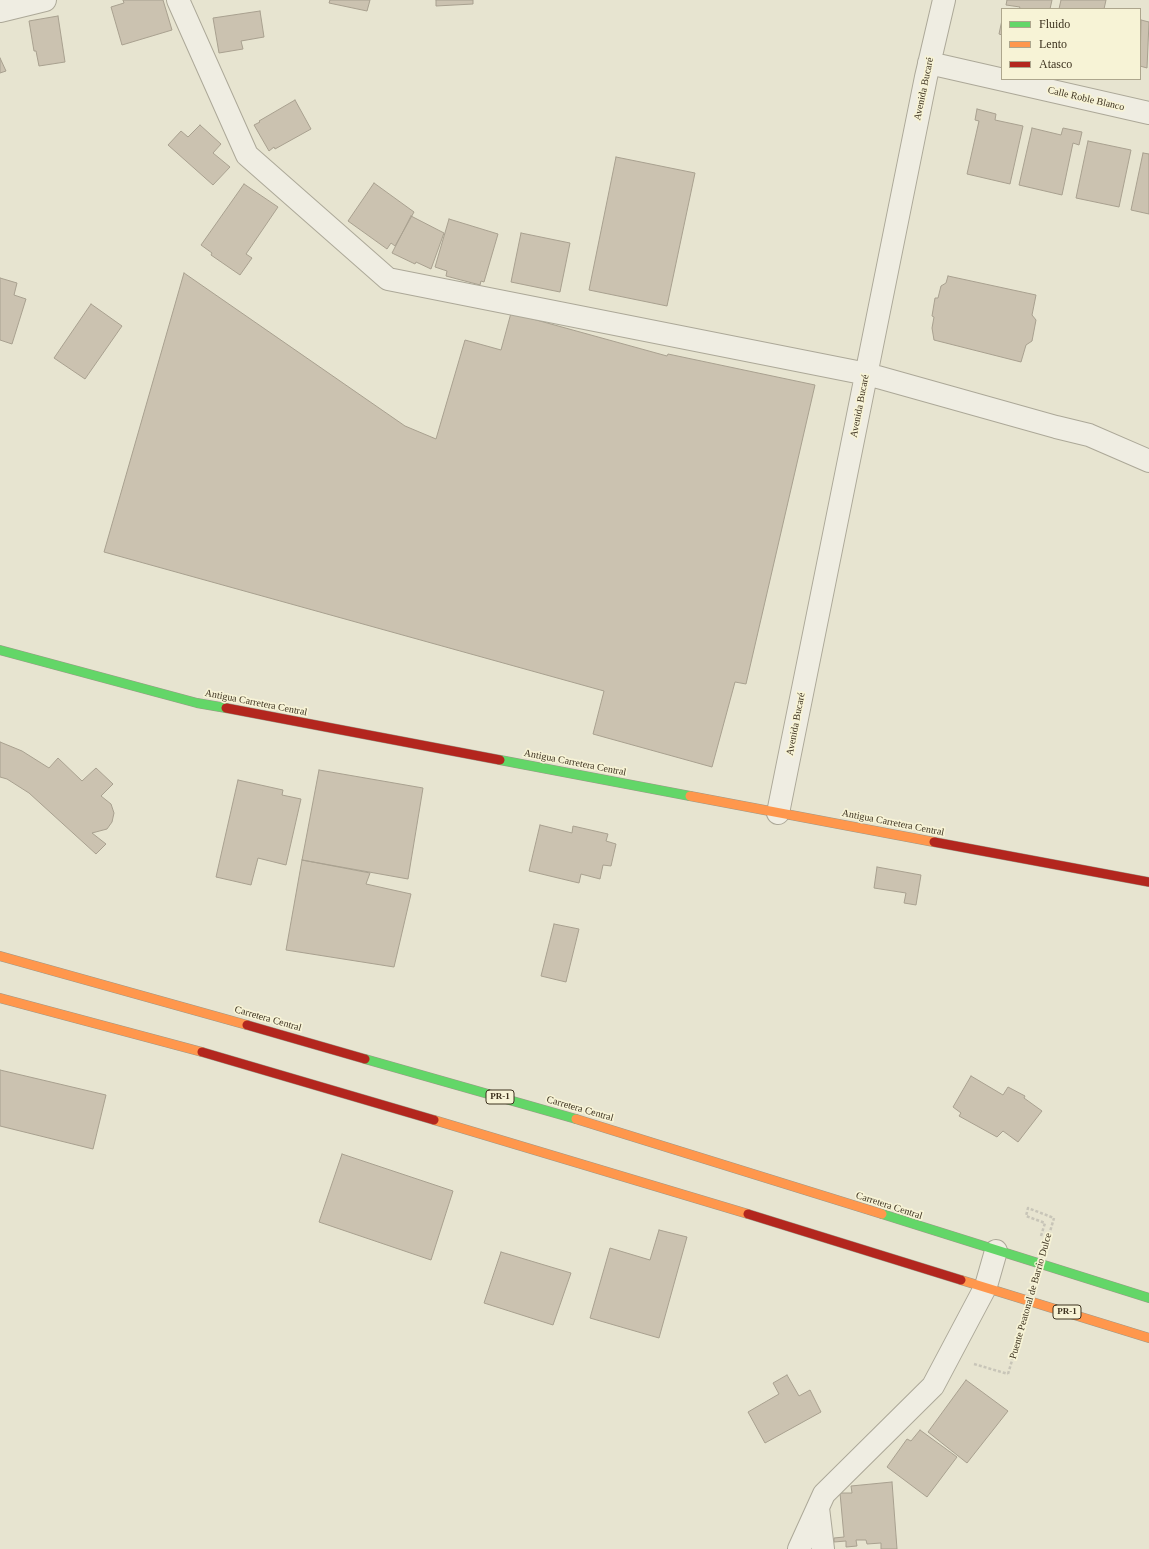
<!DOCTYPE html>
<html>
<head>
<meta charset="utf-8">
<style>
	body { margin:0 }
	#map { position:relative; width:1149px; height:1549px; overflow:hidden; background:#e7e4d0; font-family:Georgia,serif }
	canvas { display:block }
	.legend { position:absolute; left:1001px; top:8px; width:140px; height:72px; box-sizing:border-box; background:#f7f3d6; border:1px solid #ada68d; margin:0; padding:5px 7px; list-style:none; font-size:12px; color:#3d321f }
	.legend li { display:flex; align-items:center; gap:8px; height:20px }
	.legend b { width:20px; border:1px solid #ada68d }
</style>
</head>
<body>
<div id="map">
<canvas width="1149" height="1549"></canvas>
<ul class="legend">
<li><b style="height:5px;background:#63d668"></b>Fluido</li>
<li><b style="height:5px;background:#ff974d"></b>Lento</li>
<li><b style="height:5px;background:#b3261e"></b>Atasco</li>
</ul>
</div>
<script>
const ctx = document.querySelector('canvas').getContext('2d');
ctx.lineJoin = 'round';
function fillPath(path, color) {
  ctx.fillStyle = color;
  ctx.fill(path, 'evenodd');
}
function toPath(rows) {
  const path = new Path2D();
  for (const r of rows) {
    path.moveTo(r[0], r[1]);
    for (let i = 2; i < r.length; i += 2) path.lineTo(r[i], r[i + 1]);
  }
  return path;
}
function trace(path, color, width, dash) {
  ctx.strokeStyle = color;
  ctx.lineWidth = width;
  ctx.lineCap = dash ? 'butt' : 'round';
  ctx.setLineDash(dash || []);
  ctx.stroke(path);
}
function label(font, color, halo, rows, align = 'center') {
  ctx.font = font + ' Georgia,serif';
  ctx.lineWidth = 3.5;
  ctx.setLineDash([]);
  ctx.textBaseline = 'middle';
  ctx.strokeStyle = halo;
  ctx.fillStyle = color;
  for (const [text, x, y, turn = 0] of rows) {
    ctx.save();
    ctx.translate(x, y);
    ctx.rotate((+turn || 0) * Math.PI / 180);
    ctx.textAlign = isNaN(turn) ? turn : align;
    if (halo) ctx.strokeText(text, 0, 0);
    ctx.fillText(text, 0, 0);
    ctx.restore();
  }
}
const building = toPath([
	[123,0,163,0,172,30,122,45,111,7,124,3,123,0],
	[330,0,370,0,367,11,329,3,330,0],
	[436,0,473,0,473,4,436,6,436,0],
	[1007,0,1052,0,1050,9,1019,9,1020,7,1006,5,1007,0],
	[1061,0,1106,0,1104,9,1059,9,1061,0],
	[260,11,264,37,241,41,243,49,219,53,213,18,260,11],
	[58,16,65,62,39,66,36,51,34,51,29,21,58,16],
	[1002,20,1002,35,999,34,1002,20],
	[1141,20,1149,22,1147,68,1140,66,1141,20],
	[0,58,6,71,0,73,0,58],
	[295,100,311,129,275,149,274,147,269,151,254,125,260,122,259,121,295,100],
	[977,109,996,114,995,120,1023,126,1010,184,967,174,979,121,975,120,977,109],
	[200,125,221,144,213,153,230,167,213,185,168,145,181,131,188,137,200,125],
	[1032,128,1061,135,1063,128,1082,132,1079,145,1073,143,1062,195,1019,185,1032,128],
	[1088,141,1131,150,1119,207,1076,198,1088,141],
	[1143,153,1149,154,1149,214,1131,210,1143,153],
	[616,157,695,173,667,306,589,290,616,157],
	[374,183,414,212,395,246,391,243,387,249,348,221,374,183],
	[244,184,278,207,246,254,252,258,240,275,211,255,212,253,201,245,244,184],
	[411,216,444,233,431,269,416,262,415,264,392,253,411,216],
	[449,219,498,234,484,282,481,281,480,285,446,276,447,271,435,267,449,219],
	[521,233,570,243,560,292,511,282,521,233],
	[184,273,405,426,436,439,465,340,501,350,511,313,667,356,668,354,815,385,746,684,735,682,712,767,593,734,604,691,104,552,184,273],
	[948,276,1036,295,1032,315,1036,320,1032,341,1026,345,1021,362,934,340,932,328,934,317,932,316,935,298,938,298,941,286,946,283,948,276],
	[0,278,17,283,14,295,26,299,12,344,0,340,0,278],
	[91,304,122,326,85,379,54,358,91,304],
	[0,742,22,751,49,768,58,758,82,781,96,768,113,784,101,796,111,804,114,813,112,822,107,829,92,833,106,844,96,854,29,793,7,779,0,777,0,742],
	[319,770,423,788,408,879,302,860,319,770],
	[238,780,283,790,282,795,301,799,286,865,258,858,251,885,216,877,238,780],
	[540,825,572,833,573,826,608,834,606,841,616,844,611,866,603,865,600,879,581,874,579,883,529,871,540,825],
	[302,860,370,873,366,884,411,894,394,967,286,950,302,860],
	[877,867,921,875,916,905,904,903,906,893,874,888,877,867],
	[554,924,579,929,566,982,541,976,554,924],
	[0,1070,106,1095,93,1149,0,1126,0,1070],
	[971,1076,1003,1095,1008,1087,1025,1096,1024,1098,1042,1111,1018,1142,1003,1131,997,1137,959,1116,961,1113,953,1107,971,1076],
	[342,1154,453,1191,431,1260,319,1222,342,1154],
	[659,1230,687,1237,659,1338,590,1318,610,1248,650,1260,659,1230],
	[501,1252,571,1273,553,1325,484,1303,501,1252],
	[787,1375,799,1396,810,1390,821,1412,765,1443,748,1412,779,1394,773,1383,787,1375],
	[966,1380,1008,1411,967,1463,928,1432,966,1380],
	[920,1430,957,1457,927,1497,887,1467,907,1439,911,1441,920,1430],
	[892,1482,897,1549,881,1549,881,1543,867,1544,866,1540,856,1540,857,1546,846,1547,846,1541,834,1542,834,1538,844,1537,840,1493,852,1493,851,1486,892,1482]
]);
const path = toPath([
	[1041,1236,1045,1223,1026,1216,1028,1208,1054,1218],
	[974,1364,1008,1374]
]);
const street = toPath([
	[178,0,247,155,388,279,867,374,1056,427,1089,435,1149,461],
	[0,11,45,0],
	[929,63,1149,113],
	[778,813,926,77,944,0],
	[818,1508,823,1549],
	[799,1549,824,1494,933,1386,986,1286,996,1251]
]);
const fast = toPath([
	[0,650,197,703,226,708],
	[500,760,690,796],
	[365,1059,576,1119],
	[882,1214,1149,1298]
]);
const slow = toPath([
	[690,796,934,842],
	[0,956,247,1025],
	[0,998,202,1052],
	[576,1119,882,1214],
	[434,1120,748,1214],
	[961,1280,1149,1338]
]);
const jam = toPath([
	[226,708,500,760],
	[934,842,1149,882],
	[247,1025,365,1059],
	[202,1052,434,1120],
	[748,1214,961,1280]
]);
const pathBridge = toPath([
	[1008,1374,1054,1218]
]);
const shields = [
	[500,1097,28],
	[1067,1312,28]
];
const shieldNames = [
	["PR-1",500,1097],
	["PR-1",1067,1312]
];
const streetNames = [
	["Avenida Bucaré",924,89,-78],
	["Calle Roble Blanco",1086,99,13],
	["Avenida Bucaré",860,406,-79],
	["Antigua Carretera Central",256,703,11],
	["Avenida Bucaré",796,724,-79],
	["Antigua Carretera Central",575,763,11],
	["Antigua Carretera Central",893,823,11],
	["Carretera Central",268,1019,16],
	["Carretera Central",580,1109,16],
	["Carretera Central",889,1206,18],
	["Puente Peatonal de Barrio Dulce",1031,1296,-74]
];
fillPath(building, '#cbc2b0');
trace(building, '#a8a08f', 1);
trace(street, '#aca898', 24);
trace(fast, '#9c9888', 10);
trace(slow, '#9c9888', 10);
trace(jam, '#9c9888', 10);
trace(path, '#c8c5b8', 2.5, [3, 2]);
trace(street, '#efede2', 22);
trace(fast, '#63d668', 9);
trace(slow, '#ff974d', 9);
trace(jam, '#b3261e', 9);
trace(pathBridge, '#c8c5b8', 2.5, [3, 2]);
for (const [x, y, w] of shields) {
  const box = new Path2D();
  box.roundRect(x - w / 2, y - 7, w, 14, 3);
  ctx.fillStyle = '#f7f3d6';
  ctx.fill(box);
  trace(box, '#3d321f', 1);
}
label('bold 9px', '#3d321f', null, shieldNames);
label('10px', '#3d321f', '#f7f3d6', streetNames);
</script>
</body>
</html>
